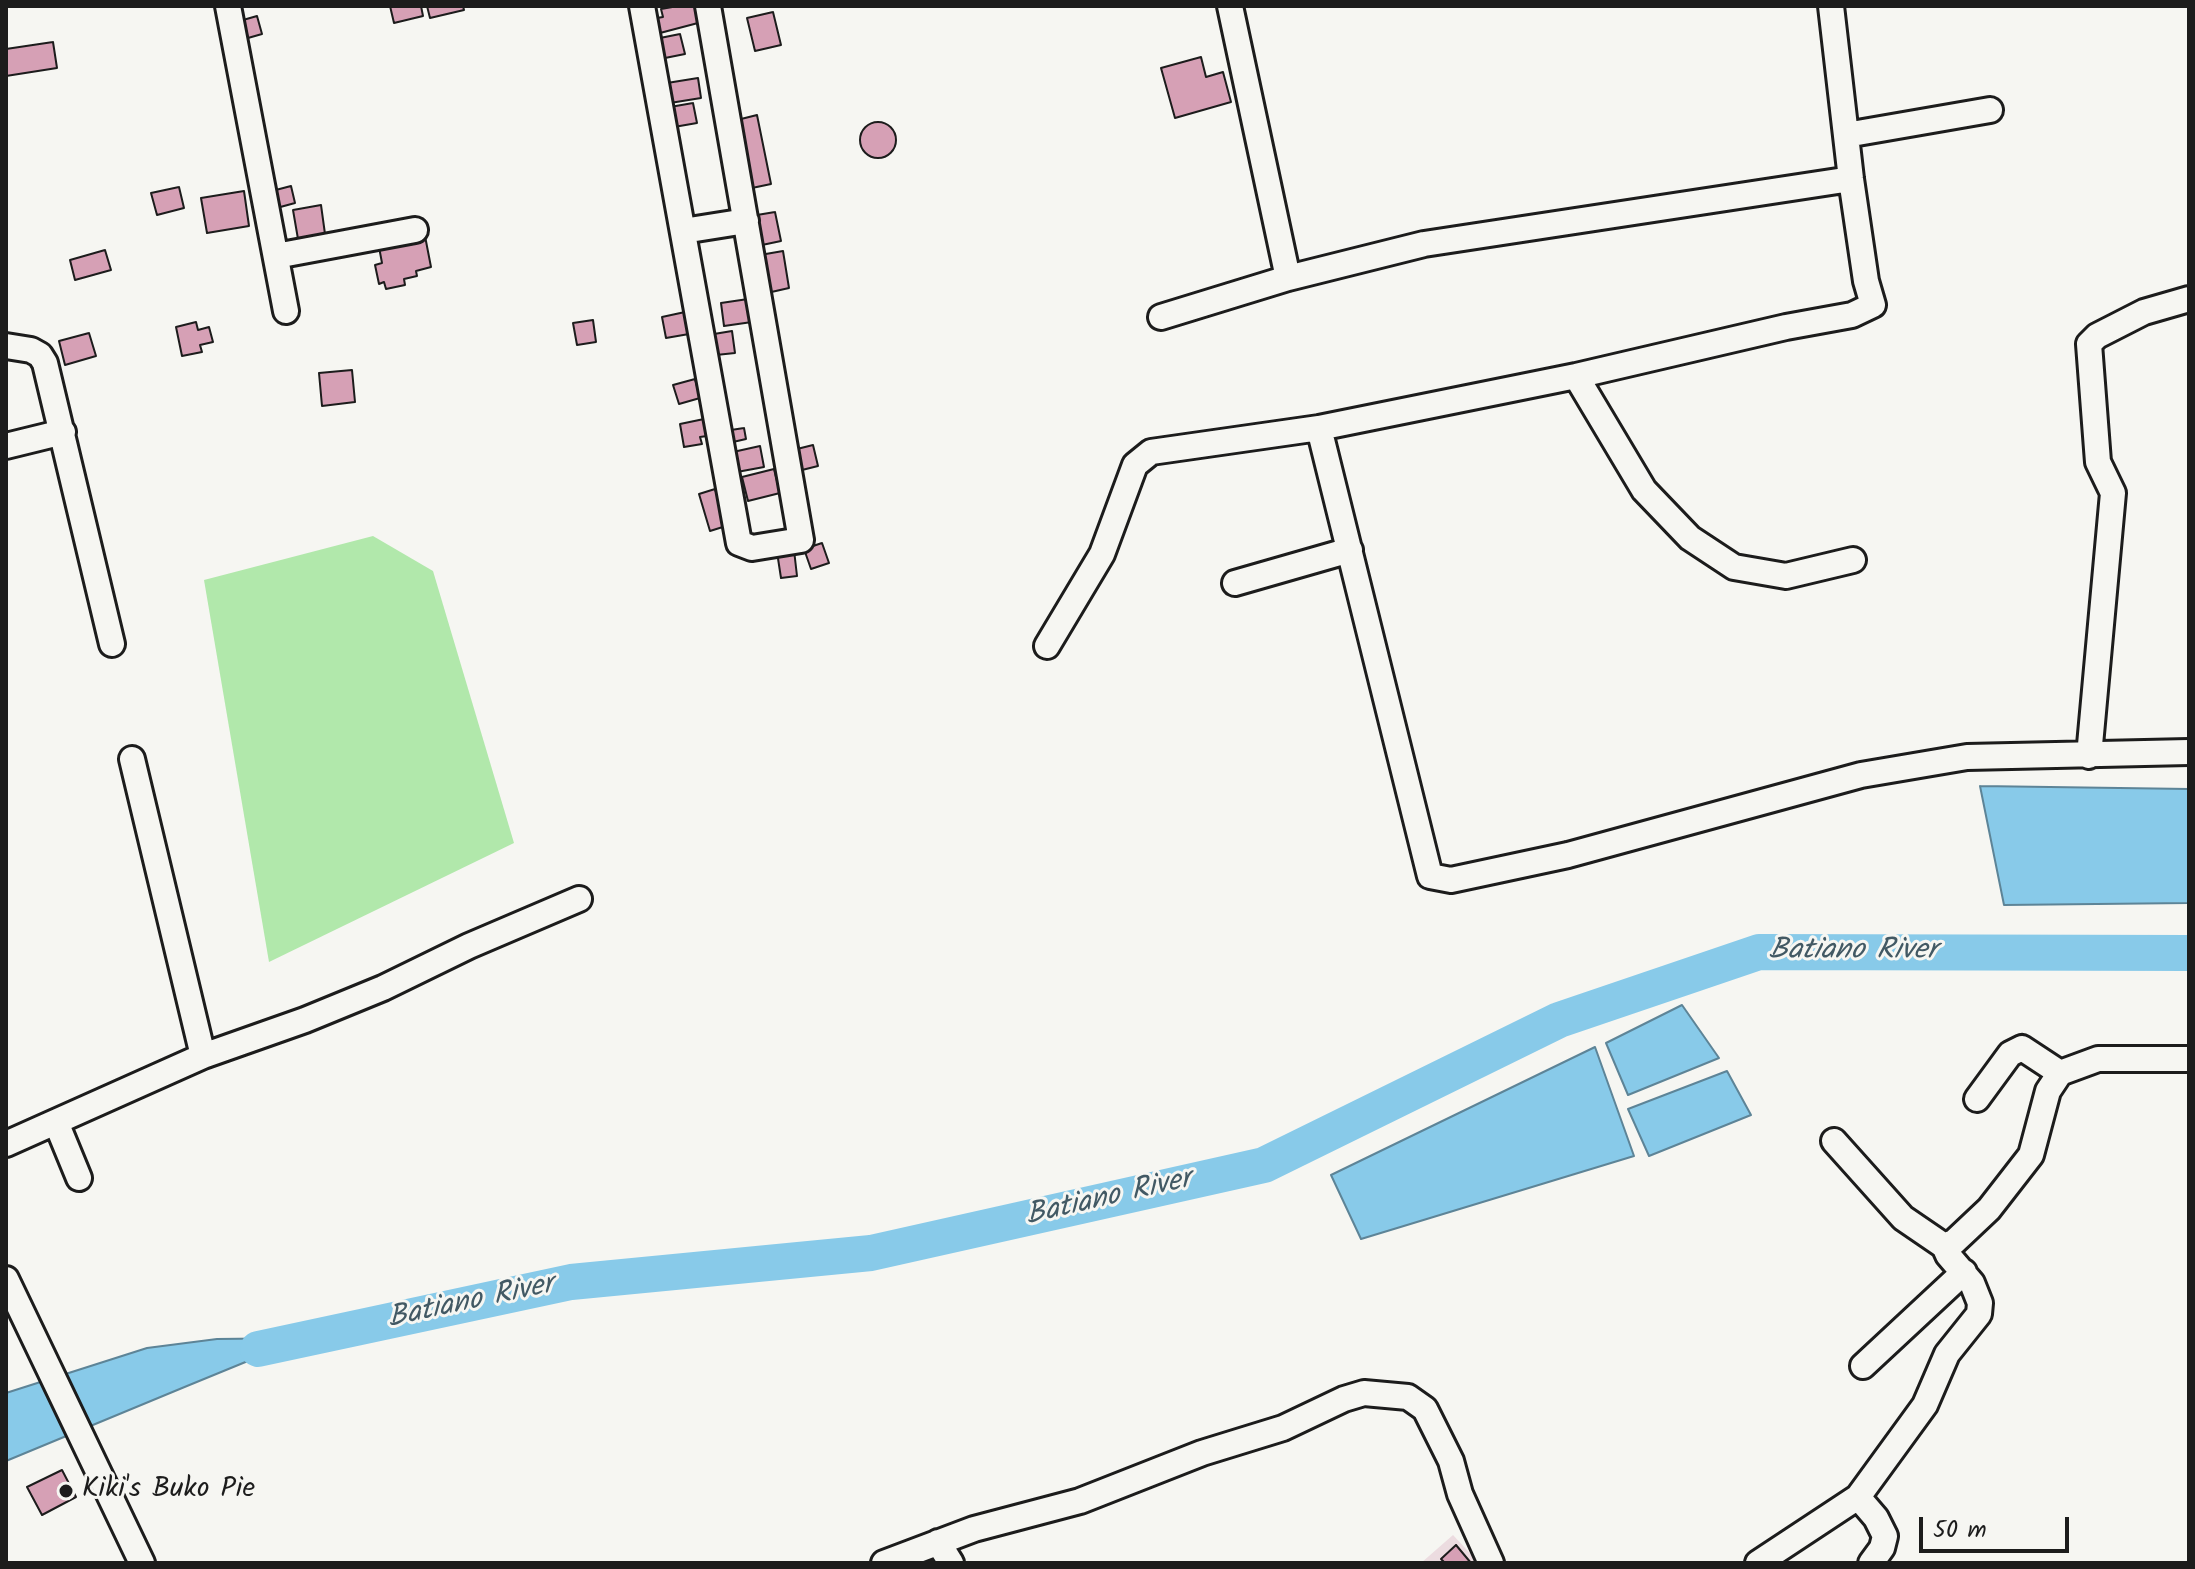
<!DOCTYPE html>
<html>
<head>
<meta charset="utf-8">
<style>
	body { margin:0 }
	#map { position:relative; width:2195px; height:1569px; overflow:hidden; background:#f6f6f2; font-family:Kalam,sans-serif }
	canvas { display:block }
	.frame { position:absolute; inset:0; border:8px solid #1c1c1c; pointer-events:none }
	.scale { position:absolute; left:1919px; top:1517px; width:150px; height:36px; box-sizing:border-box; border:4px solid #1c1c1c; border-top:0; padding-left:10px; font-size:24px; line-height:28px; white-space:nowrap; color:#1c1c1c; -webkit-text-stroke:6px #f6f6f2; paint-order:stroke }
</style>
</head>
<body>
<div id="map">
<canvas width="2195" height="1569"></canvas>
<div class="frame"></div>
<div class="scale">50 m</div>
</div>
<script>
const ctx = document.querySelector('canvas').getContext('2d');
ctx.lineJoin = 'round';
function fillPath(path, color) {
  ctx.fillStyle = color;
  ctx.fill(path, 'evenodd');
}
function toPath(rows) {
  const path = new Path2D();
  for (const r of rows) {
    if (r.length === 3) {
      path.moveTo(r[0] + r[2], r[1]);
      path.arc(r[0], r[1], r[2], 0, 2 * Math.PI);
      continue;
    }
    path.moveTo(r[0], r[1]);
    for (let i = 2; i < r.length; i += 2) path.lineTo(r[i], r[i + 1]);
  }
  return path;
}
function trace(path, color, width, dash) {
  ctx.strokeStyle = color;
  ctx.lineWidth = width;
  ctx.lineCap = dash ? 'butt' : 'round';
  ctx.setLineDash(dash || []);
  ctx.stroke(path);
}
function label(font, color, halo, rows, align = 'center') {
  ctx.font = font + ' Kalam,sans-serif';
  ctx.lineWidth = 6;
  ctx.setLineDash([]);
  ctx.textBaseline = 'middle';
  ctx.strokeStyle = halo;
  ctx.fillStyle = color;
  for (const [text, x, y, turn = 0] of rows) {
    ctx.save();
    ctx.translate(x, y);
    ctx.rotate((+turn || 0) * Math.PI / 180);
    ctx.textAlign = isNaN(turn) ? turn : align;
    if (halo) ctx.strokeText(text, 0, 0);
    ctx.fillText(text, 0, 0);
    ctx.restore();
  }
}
const built = toPath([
	[1453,1535,1479,1563,1421,1563]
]);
const green = toPath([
	[373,536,433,571,514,843,269,962,204,580]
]);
const water = toPath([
	[1980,786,2189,789,2189,903,2004,905,1980,786],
	[1682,1005,1719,1058,1628,1095,1606,1043,1682,1005],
	[1595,1047,1634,1156,1361,1239,1331,1175,1595,1047],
	[1727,1071,1751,1115,1649,1156,1628,1109,1727,1071],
	[304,1338,187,1386,6,1461,6,1393,147,1348,217,1339,304,1338]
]);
const river = toPath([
	[258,1349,571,1282,871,1253,1264,1165,1559,1020,1759,952,2189,953]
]);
const building = toPath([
	[390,6,421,6,423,16,394,23,390,6],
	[427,6,463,6,464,10,430,18,427,6],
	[678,6,695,6,698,23,660,33,657,18,663,17,661,9,678,6],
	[773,12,781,45,755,51,747,18,773,12],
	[257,16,262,34,248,38,243,20,257,16],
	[680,34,685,54,665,58,660,38,680,34],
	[53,42,57,68,6,76,6,49,53,42],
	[1201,57,1206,77,1223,72,1231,102,1175,118,1161,68,1201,57],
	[698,78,701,98,670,103,667,83,698,78],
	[693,103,697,123,674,127,670,107,693,103],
	[757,115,771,184,752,188,737,120,757,115],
	[878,140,18],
	[291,186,295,203,273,209,268,192,291,186],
	[179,187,184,208,157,215,151,193,179,187],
	[244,191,249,226,207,233,201,198,244,191],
	[321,205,325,234,298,239,293,210,321,205],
	[775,212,781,241,762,245,757,215,775,212],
	[425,236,431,267,416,271,417,276,404,279,405,285,386,289,384,282,379,284,375,265,382,263,379,247,425,236],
	[105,250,111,270,75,280,70,260,105,250],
	[783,251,789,288,767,293,760,255,783,251],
	[748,299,752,322,724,326,721,303,748,299],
	[685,312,689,334,666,338,662,317,685,312],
	[593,320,596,342,577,345,573,323,593,320],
	[196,322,198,330,209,327,213,342,200,345,202,352,182,356,176,327,196,322],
	[732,331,735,353,716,355,714,334,732,331],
	[89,333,96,356,65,365,59,341,89,333],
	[352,370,355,402,322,406,319,373,352,370],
	[695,379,700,398,679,404,673,385,695,379],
	[704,419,707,436,700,437,702,444,684,447,680,424,704,419],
	[744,428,746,439,733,442,731,430,744,428],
	[813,445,818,466,798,471,793,450,813,445],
	[760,446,764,467,737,472,733,452,760,446],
	[774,469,780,493,748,501,742,477,774,469],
	[715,489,726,526,710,531,699,494,715,489],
	[822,543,829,563,811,569,804,549,822,543],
	[794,550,797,576,781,578,777,552,794,550],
	[62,1470,76,1497,42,1515,27,1487,62,1470],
	[1456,1545,1471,1563,1445,1563,1441,1559,1456,1545]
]);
const minor = toPath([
	[228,6,286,311],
	[642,6,739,543,752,548,801,540,708,6],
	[1230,6,1288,278],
	[1846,135,1990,110],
	[683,231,746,221],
	[276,256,415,230],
	[1161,317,1288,278,1424,244,1851,179],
	[6,346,31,350,40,355,45,363,112,644],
	[1576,376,1644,490,1690,538,1734,567,1786,576,1853,560],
	[1319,428,1430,876,1451,880,1568,855,1861,775,1967,757,2189,752],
	[6,446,63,432],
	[1235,583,1350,550],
	[1047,646,1102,554,1135,465,1151,452,1319,428,1576,376,1786,327,1852,315,1873,305,1866,281,1851,179,1831,6],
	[2089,756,2113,493,2098,462,2089,344,2097,336,2144,312,2189,299],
	[132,759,203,1056],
	[2060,1073,2098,1059,2189,1059],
	[56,1122,79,1178],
	[1834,1141,1903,1218,1944,1246],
	[6,1144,203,1056,305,1020,383,988,469,946,579,899],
	[6,1279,142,1563],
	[1863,1366,1964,1272],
	[1858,1497,1876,1518,1885,1536,1882,1548,1871,1563],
	[938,1542,951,1563],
	[884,1563,974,1529,1080,1501,1202,1453,1283,1428,1344,1399,1364,1393,1408,1397,1425,1409,1451,1461,1460,1494,1491,1563],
	[1758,1563,1858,1497,1925,1405,1947,1354,1979,1314,1980,1303,1972,1283,1948,1255,1944,1246,1954,1242,1989,1209,2031,1155,2048,1091,2060,1073,2022,1048,2010,1054,1977,1099]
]);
const markers = [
	[66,1491,8,"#1c1c1c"]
];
const poiNames = [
	["Kiki's Buko Pie",82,1491]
];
const waterNames = [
	["Batiano River",1853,953],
	["Batiano River",1109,1200,-13],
	["Batiano River",471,1304,-12]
];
fillPath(built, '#ecdce0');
fillPath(green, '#b1e8ab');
fillPath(water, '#88cae9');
trace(water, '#5d8497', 2);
trace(river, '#88cae9', 36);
fillPath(building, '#d6a0b5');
trace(building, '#1c1c1c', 2);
trace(minor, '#1c1c1c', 30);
trace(minor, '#f6f6f2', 24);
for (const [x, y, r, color] of markers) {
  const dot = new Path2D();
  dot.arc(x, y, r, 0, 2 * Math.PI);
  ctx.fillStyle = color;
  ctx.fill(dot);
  trace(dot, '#f6f6f2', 3);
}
label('28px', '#1c1c1c', '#f6f6f2', poiNames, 'left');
label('italic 30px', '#425964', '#f6f6f2', waterNames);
</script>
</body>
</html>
